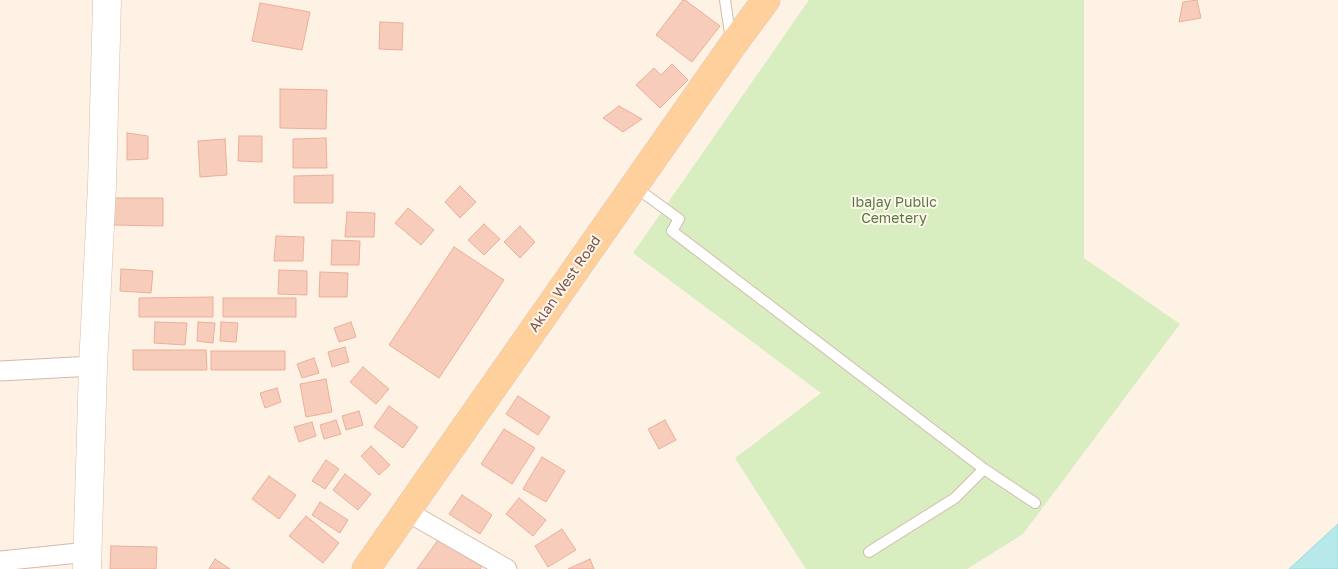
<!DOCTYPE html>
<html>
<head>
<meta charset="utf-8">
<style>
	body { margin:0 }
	canvas { display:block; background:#fef2e5 }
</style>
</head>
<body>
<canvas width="1338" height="569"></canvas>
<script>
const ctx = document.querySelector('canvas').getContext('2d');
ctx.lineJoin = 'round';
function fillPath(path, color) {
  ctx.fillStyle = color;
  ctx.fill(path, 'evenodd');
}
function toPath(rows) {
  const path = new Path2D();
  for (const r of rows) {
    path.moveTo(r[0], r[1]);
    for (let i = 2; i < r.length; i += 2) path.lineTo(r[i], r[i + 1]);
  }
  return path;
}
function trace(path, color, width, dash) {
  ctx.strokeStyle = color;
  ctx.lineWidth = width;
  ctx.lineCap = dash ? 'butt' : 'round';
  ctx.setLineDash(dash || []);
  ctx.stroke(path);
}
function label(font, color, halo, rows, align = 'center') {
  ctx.font = font + ' "Golos Text",sans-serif';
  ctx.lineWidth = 4;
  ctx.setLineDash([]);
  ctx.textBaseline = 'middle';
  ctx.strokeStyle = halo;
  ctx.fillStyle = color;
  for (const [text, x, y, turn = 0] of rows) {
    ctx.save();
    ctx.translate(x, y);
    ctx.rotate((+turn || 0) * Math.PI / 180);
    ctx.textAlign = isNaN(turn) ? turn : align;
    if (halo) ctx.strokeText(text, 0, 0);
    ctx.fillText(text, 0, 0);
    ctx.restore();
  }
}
const green = toPath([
	[809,0,1084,0,1084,258,1180,324,1023,534,967,569,806,569,735,458,821,393,633,253]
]);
const water = toPath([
	[1338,524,1338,569,1289,569,1338,524]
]);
const building = toPath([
	[683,0,685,0,720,26,692,62,656,35,683,0],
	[1197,0,1201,18,1179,22,1183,2,1197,0],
	[260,3,310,12,302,50,252,41,260,3],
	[380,22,403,23,402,50,379,49,380,22],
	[672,64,688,80,660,108,636,85,654,68,661,75,672,64],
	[280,89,327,90,326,129,280,128,280,89],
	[619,106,642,119,623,132,603,118,619,106],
	[127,133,148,136,148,159,127,160,127,133],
	[239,136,262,136,262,162,238,161,239,136],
	[326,138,327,168,293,168,293,139,326,138],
	[225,139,227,175,200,177,198,141,225,139],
	[333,175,333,203,294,203,294,176,333,175],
	[460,186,476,202,460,218,445,202,460,186],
	[114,198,163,198,163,226,114,225,114,198],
	[408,208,434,230,421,245,395,223,408,208],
	[347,212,375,213,374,237,345,237,347,212],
	[484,224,500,239,484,255,468,240,484,224],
	[520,226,535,242,520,258,504,242,520,226],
	[276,236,304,237,303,261,274,261,276,236],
	[332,240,360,241,359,265,331,265,332,240],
	[454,247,504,280,439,378,389,345,454,247],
	[121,269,153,271,151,293,120,291,121,269],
	[279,270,307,271,307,295,278,294,279,270],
	[320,272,348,273,347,297,319,297,320,272],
	[213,297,213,317,139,317,139,298,213,297],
	[223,298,296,298,296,317,223,317,223,298],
	[155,322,187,323,185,345,154,343,155,322],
	[198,322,215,323,213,343,197,341,198,322],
	[221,322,238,323,236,342,220,341,221,322],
	[351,322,356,337,339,342,334,328,351,322],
	[345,347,349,362,332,367,328,352,345,347],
	[133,350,206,350,207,370,133,370,133,350],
	[211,351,285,351,285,370,211,370,211,351],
	[314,358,319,373,302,378,297,364,314,358],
	[363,367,389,389,376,404,350,382,363,367],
	[326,379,332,412,306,417,300,384,326,379],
	[277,388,281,402,265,408,260,393,277,388],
	[518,396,550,417,538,435,506,414,518,396],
	[389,406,418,427,403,448,374,427,389,406],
	[359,411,363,425,346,430,342,416,359,411],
	[336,420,341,434,324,439,320,425,336,420],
	[665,420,676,440,659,449,648,429,665,420],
	[312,422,316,436,299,442,294,427,312,422],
	[504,429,535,448,512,484,481,464,504,429],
	[371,446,390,465,379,475,361,456,371,446],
	[542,457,565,471,546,502,523,489,542,457],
	[326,460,339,469,325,489,312,481,326,460],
	[345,474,371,494,358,510,333,490,345,474],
	[269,476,296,495,279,519,252,499,269,476],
	[462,495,492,515,480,534,449,514,462,495],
	[519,498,546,520,533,536,506,514,519,498],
	[320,502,348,520,340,533,312,515,320,502],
	[306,516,339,543,323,563,289,536,306,516],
	[562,529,576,550,548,567,535,546,562,529],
	[441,536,482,566,480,569,417,569,441,536],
	[111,546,157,547,156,569,110,569,111,546],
	[215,559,230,569,209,569,215,559],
	[590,559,594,569,568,569,590,559]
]);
const lane = toPath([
	[725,0,731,40],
	[635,187,679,219,672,231,984,469,1035,503],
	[869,552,955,498,984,469]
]);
const street = toPath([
	[0,371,93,366],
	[406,511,507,569],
	[0,561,88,552]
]);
const secondary = toPath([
	[87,569,93,366,102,185,107,0]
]);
const primary = toPath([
	[366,569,732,46,766,0]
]);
const parkNames = [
	["Ibajay Public",894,203],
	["Cemetery",894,219]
];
const streetNames = [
	["Aklan West Road",565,284,-55]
];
fillPath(green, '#d8eec1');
fillPath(water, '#b7e8ea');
trace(water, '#9cdadd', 1);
fillPath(building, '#f7ccba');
trace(building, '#ebaf98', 1);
trace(lane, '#d4baac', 12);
trace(street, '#d4baac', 21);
trace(secondary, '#dabbab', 29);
trace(primary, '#dacfcb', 29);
trace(lane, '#fff', 10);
trace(street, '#fff', 19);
trace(secondary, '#fff', 28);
trace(primary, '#ffd09b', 28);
label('14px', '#557b3b', '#fff6ed', parkNames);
label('14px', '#7a5447', '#fff6ed', streetNames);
</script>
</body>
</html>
